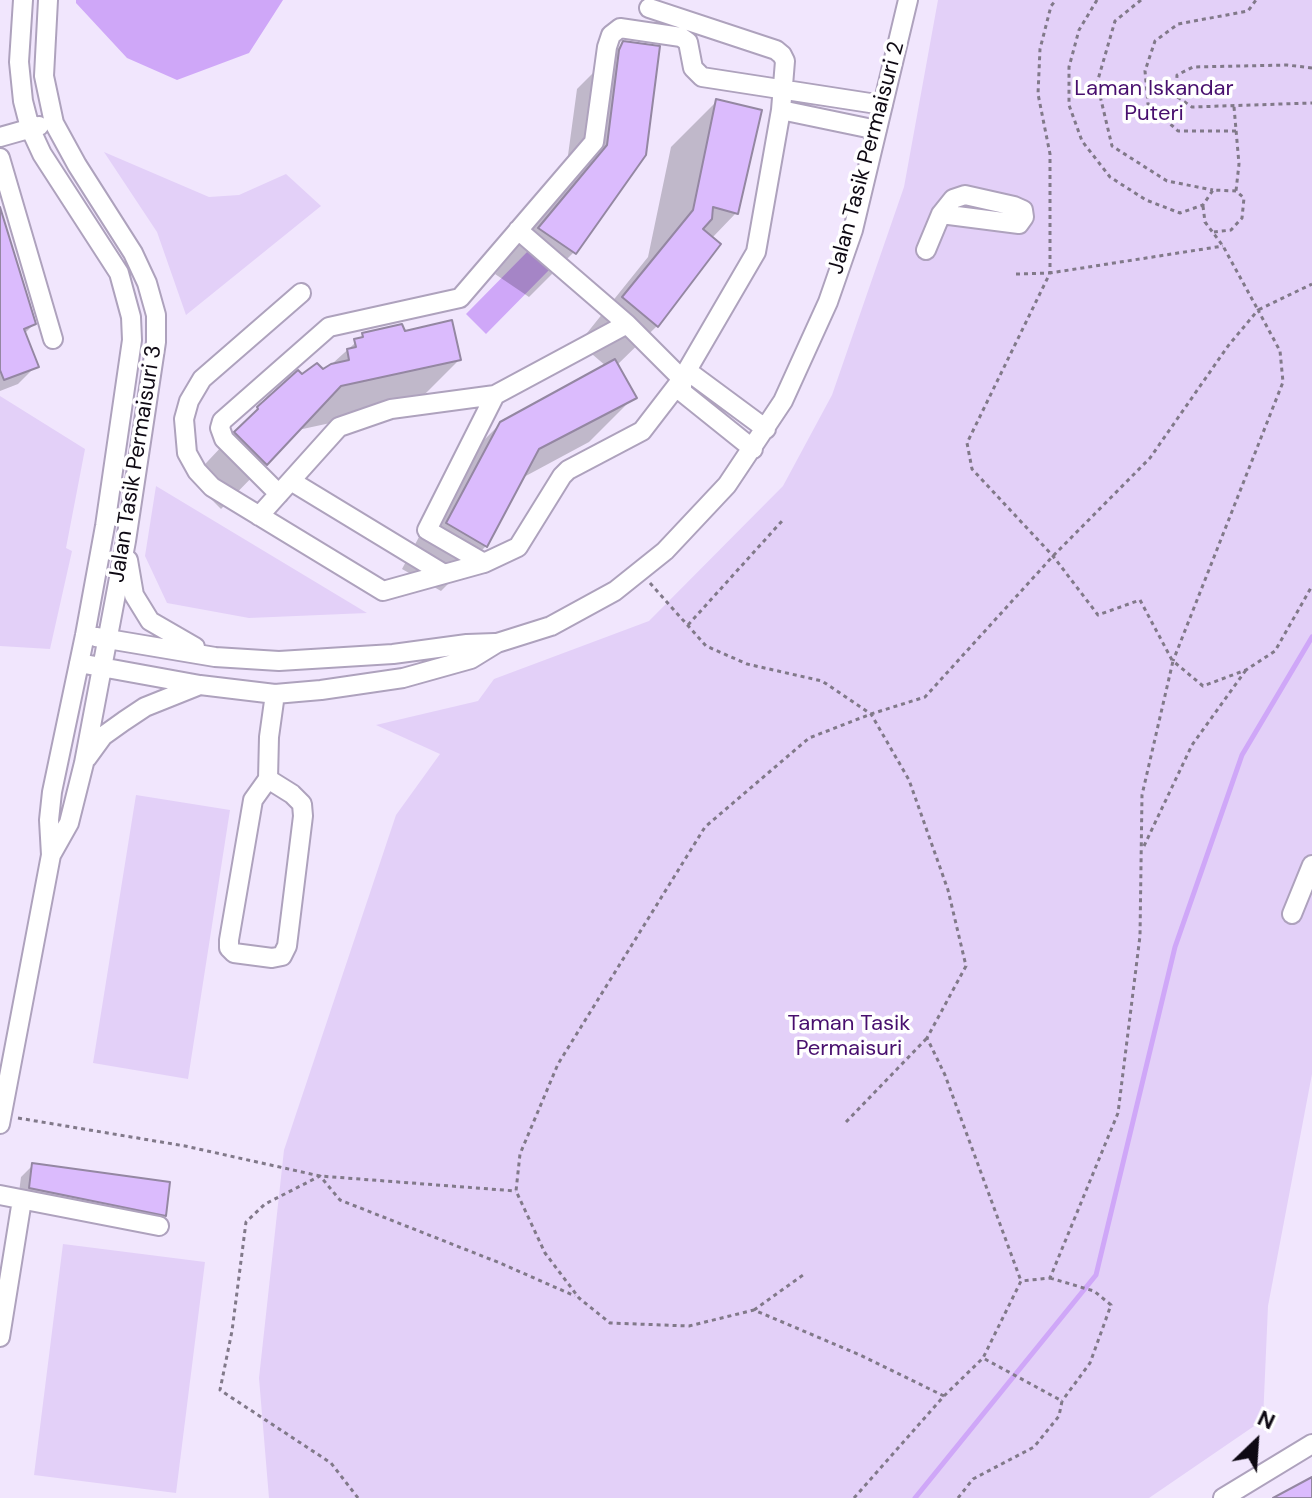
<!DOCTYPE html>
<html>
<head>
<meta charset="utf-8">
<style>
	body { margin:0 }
	#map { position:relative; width:1312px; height:1498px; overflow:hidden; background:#f1e6fd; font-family:"DM Sans",sans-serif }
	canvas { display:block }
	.north { position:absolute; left:1216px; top:1402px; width:80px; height:80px; -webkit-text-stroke:6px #fff; paint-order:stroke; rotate:25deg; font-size:22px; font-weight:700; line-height:32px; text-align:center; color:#0e0913 }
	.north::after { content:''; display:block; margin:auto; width:28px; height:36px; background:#0e0913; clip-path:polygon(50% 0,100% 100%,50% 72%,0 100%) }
</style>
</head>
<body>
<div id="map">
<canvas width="1312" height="1498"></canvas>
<div class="north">N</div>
</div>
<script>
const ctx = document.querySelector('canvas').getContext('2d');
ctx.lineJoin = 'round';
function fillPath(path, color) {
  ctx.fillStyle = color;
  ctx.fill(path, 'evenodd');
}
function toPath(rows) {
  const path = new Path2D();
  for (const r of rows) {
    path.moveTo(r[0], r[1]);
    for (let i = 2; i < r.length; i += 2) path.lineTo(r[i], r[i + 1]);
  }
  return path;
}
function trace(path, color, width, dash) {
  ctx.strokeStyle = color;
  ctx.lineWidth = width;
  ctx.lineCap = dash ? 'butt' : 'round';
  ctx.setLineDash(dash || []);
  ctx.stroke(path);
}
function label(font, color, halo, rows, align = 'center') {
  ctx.font = font + ' "DM Sans",sans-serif';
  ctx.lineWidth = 7;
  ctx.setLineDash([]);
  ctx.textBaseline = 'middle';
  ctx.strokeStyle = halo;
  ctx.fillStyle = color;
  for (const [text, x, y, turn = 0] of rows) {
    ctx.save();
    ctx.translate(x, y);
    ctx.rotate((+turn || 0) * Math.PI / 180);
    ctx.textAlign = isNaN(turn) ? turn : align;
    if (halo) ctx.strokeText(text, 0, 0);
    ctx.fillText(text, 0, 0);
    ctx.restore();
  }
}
const green = toPath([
	[938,0,1312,0,1312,1074,1268,1306,1263,1420,1149,1498,269,1498,259,1378,284,1150,396,815,440,754,376,725,478,701,494,679,649,621,783,486,832,395,904,187],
	[104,152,209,197,239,195,286,174,321,206,186,315,157,232],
	[0,396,85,449,66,548,72,551,50,649,0,646],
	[156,486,367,613,249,618,167,603,145,556],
	[136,795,230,810,188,1079,93,1063],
	[63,1244,205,1262,176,1493,34,1475]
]);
const water = toPath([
	[76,0,283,0,249,53,177,80,127,58,76,3],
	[531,248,551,268,486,334,466,314]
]);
const shadow = toPath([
	[622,44,644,155,574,252,529,297,495,274,563,192,577,89],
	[716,102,736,213,711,239,657,326,616,366,634,397,589,442,522,478,486,546,441,591,402,569,455,469,501,423,606,366,579,343,648,257,671,147],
	[0,209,34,324,24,334,36,366,18,384,0,391],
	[403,333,459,360,414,405,298,430,221,509,191,479,258,408,302,377,323,372,364,335],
	[33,1165,164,1215,152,1227,18,1200,21,1177]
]);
const stream = toPath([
	[915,1498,1096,1275,1175,947,1242,755,1312,637]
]);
const building = toPath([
	[623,41,660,46,646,155,576,254,538,228,607,145,619,50,623,41],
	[716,99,762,110,738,214,713,207,712,219,703,229,721,244,658,327,622,297,693,210,716,99],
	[0,207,36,324,24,329,39,367,4,380,0,370,0,207],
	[452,320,461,360,341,386,267,465,234,432,258,409,257,407,298,370,302,374,317,363,323,369,331,364,349,360,347,349,356,347,354,339,363,337,362,333,402,324,405,331,452,320],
	[615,359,637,398,539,449,487,547,446,523,500,422,615,359],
	[32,1163,170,1182,166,1216,29,1188,32,1163],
	[1312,1477,1312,1498,1273,1498,1312,1477]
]);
const path = toPath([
	[1097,0,1079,30,1069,67,1069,105,1082,141,1110,177,1146,200,1180,213,1203,205,1213,190,1236,191,1244,198,1242,218,1231,230,1214,232],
	[1141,0,1115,21,1097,83,1112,146,1167,181,1213,190],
	[1312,68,1287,65,1193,67,1177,75,1176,96,1192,107,1312,103],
	[1234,107,1239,164,1236,191],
	[1236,131,1178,131,1148,104,1145,71,1155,41,1178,24,1248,11,1256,0],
	[1203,206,1205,222,1223,246,1258,310,1312,284],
	[1016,274,1050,273,1050,154,1038,94,1040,49,1051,6,1056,0],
	[650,583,706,646,747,664,822,681,871,714,909,780,948,890,966,966,927,1038,945,1075,1021,1281],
	[688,625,782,521],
	[1172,660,1140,600,1098,615,1053,556,972,469,967,443,1050,273,1223,246],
	[1144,846,1192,745,1246,670],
	[18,1118,185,1146,320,1176,516,1191],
	[846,1122,927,1038],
	[1050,1278,1094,1291,1111,1305,1090,1363,1062,1401],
	[754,1310,803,1275],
	[944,1396,860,1355,754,1310,689,1326,610,1323,579,1298,545,1253,516,1191,520,1154,558,1064,705,827,809,738,871,714,925,697,1053,556,1150,458,1228,346,1258,310,1280,351,1283,382,1173,661],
	[358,1498,331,1463,220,1390,232,1331,246,1222,265,1204,320,1176,340,1200,500,1263,575,1296],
	[854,1498,944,1396,983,1358,1021,1281,1050,1278,1118,1113,1140,936,1142,795,1173,661,1203,686,1246,670,1275,651,1312,586],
	[958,1498,973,1479,1034,1447,1059,1416,1062,1401,983,1358]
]);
const minor = toPath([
	[48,0,44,76,54,123,77,165,133,253,147,283,156,315,156,342,126,541,84,763,69,823,51,855],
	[781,110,877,130],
	[0,137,39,126],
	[0,158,53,339],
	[518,230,627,324,682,379,682,392,753,449],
	[926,250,941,214,953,199,965,195,1014,206,1023,210,1024,217,1019,224,941,214],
	[301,293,202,379,189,401,184,419,187,453,197,471,212,487,383,591,484,563,518,547,562,476,568,470,642,431,682,379,756,252,781,110,785,61,782,55,776,50,649,8],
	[682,379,693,375,766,429],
	[291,481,444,574],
	[279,494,224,439,220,428,222,421,329,327,460,298,594,142,607,47,611,35,620,28,681,37,688,42,693,68,702,77,883,105],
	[259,516,339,427,391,409,495,395],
	[128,560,134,595,150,621,195,647],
	[484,563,427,530,495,395,627,324],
	[96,637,215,657,279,661,393,654,467,644,495,643],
	[79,663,200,685,275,694,321,690,403,678,471,659,497,643,551,626,615,591,665,551,727,485,783,401,828,302,853,230,908,0],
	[87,758,103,736,124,721,145,707,200,685],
	[268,779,292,794,302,804,303,816,287,946,282,956,272,958,234,953,229,948,229,940,253,800,268,779,269,737,275,694],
	[1292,914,1312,865],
	[0,1124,51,855,49,820,52,792,85,635,105,526,132,340,131,317,119,273,42,154,30,128,23,101,19,62,23,0],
	[0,1195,159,1226],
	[0,1337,22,1200],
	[1223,1498,1312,1444]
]);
const parkNames = [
	["Laman Iskandar",1154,89],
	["Puteri",1154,114],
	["Taman Tasik",849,1024],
	["Permaisuri",849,1049]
];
const streetNames = [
	["Jalan Tasik Permaisuri 2",867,158,-75],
	["Jalan Tasik Permaisuri 3",136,464,-81]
];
fillPath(green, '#e3d0f8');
fillPath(water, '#cfa7f8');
fillPath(shadow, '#0003');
trace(stream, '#cfa7f8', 5);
fillPath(building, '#dbbbfd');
trace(building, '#9487a2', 2);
trace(minor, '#aea2bd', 22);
trace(path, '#817989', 3, [4, 4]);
trace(minor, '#fff', 18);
label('22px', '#480f6e', '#fff', parkNames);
label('22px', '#0e0913', '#fff', streetNames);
</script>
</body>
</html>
